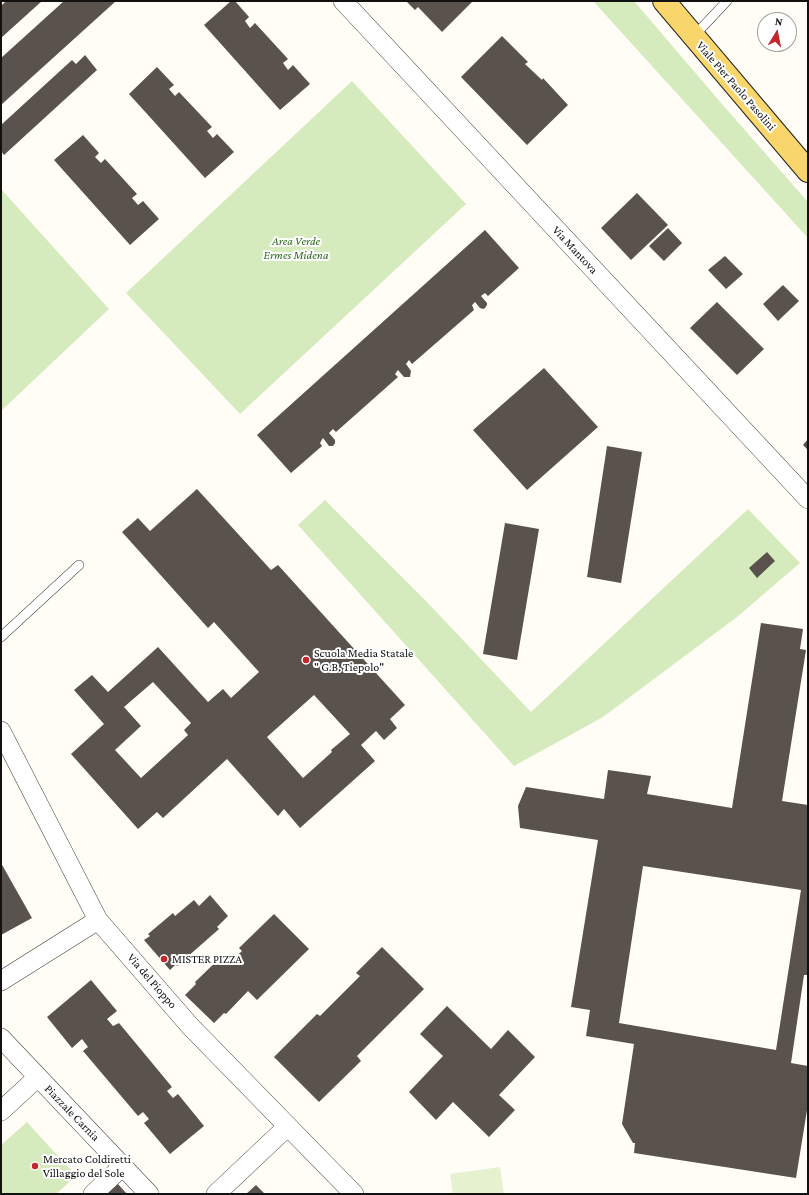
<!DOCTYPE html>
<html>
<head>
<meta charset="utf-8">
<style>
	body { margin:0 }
	#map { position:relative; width:809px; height:1195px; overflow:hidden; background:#fffdf5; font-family:"Crimson Pro",serif }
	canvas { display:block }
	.frame { position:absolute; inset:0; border:2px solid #111; pointer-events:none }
	.north { position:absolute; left:757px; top:12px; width:40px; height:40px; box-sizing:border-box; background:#fff; border:1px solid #a0a0a0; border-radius:50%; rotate:10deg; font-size:11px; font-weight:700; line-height:16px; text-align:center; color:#111 }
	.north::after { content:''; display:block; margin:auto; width:14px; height:18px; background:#c4262e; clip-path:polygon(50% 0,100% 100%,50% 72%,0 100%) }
</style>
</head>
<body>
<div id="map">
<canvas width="809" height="1195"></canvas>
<div class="frame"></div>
<div class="north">N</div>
</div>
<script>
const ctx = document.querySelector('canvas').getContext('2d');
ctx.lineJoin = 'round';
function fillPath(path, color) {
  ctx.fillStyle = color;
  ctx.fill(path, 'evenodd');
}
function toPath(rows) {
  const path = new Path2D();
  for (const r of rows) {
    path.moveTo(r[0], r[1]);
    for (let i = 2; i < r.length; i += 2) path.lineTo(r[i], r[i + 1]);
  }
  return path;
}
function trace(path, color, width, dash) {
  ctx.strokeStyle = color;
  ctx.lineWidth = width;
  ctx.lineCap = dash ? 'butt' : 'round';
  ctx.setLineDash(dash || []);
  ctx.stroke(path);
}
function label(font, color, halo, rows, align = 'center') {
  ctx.font = font + ' "Crimson Pro",serif';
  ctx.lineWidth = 4;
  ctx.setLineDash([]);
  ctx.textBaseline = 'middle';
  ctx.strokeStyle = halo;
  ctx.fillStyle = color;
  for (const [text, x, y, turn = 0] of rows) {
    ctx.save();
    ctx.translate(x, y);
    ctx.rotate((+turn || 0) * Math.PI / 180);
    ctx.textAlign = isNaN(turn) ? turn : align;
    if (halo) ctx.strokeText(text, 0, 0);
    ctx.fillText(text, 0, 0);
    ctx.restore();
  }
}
const green = toPath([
	[593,1,634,1,722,104,808,202,808,238],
	[352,81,466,204,240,414,126,293],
	[1,189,109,309,1,411],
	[325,500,426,601,531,712,748,509,800,563,737,617,603,717,514,766,298,525],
	[27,1122,76,1176,56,1194,1,1194,1,1145]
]);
const pitch = toPath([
	[500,1167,504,1194,453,1194,450,1174]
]);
const building = toPath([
	[6,1,42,1,1,38,1,6],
	[64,1,116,1,1,105,1,58],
	[231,1,235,1,249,17,245,21,250,28,255,23,288,59,283,63,288,70,293,65,310,84,280,110,204,25],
	[406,1,473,1,442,32,418,7,415,10],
	[502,36,528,62,525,64,542,80,543,78,568,105,527,145,461,77],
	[85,55,97,70,4,155,1,151,1,125,72,60,76,64],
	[157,67,174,85,169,89,175,96,179,92,212,127,207,131,213,138,217,134,234,152,205,178,129,94],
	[83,135,99,153,95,157,101,163,105,159,137,194,132,198,138,205,143,201,159,219,130,245,54,160],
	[637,193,668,225,631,260,601,228],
	[668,228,682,243,664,261,649,246],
	[485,230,519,268,488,296,485,293,481,296,487,303,487,305,485,308,483,309,480,308,475,302,472,305,474,310,412,364,409,360,406,364,411,371,410,377,404,377,398,370,395,374,398,377,336,432,333,429,329,433,335,440,335,443,333,446,329,446,323,438,320,443,322,446,291,473,257,435],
	[725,256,743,274,726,289,708,270],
	[783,285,799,301,778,321,763,304],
	[717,302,764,349,737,375,690,328],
	[544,368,598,427,527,490,473,430],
	[808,439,808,450,803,445],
	[607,446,642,452,621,583,587,577],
	[197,489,271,570,278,565,405,705,390,719,397,728,384,740,376,731,361,745,375,761,300,828,284,809,278,816,227,759,163,818,157,812,138,829,71,754,104,724,74,690,92,675,108,692,158,647,208,702,223,689,231,698,259,672,214,622,208,628,122,532,138,518,150,531],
	[153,682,191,723,184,730,188,735,141,778,115,750,141,726,124,707],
	[314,695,350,734,331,750,332,752,303,778,267,737],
	[505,523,539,529,517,660,483,654],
	[767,552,775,561,757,578,749,568],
	[761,623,803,629,800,649,806,650,782,801,808,805,808,975,804,975,791,1063,808,1066,808,1104,796,1178,634,1153,635,1143,633,1143,622,1124,634,1044,586,1036,590,1010,571,1007,598,840,520,828,518,806,526,787,604,799,608,770,651,776,647,794,732,808],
	[643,866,801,890,776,1050,619,1023],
	[1,863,32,918,1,935],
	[210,895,228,916,217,927,219,929,177,966,176,964,170,970,144,940,150,936,148,934,173,913,175,916,194,900,199,906],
	[274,914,309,949,257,1000,248,991,226,1014,224,1013,214,1023,185,995,196,984,195,982,223,955,230,962,242,951,239,948],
	[382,947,424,989,357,1056,361,1061,319,1102,274,1057,317,1014,320,1016,360,976,356,973],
	[91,980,117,1011,107,1019,113,1026,119,1023,172,1087,167,1091,173,1098,178,1094,204,1126,170,1154,144,1123,149,1119,143,1112,138,1116,83,1051,88,1047,82,1039,72,1048,47,1017],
	[447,1006,491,1049,508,1030,535,1057,499,1095,515,1110,489,1137,453,1102,436,1120,409,1092,443,1056,420,1034],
	[117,1183,127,1194,105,1194],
	[256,1185,265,1194,246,1194]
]);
const service = toPath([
	[694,36,727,1],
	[1,637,79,565]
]);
const minor = toPath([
	[343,1,808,499],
	[1,731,98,920,190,1026,354,1194],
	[1,981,98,920],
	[1,1038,149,1194],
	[1,1111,38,1077],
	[93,1194,123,1166],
	[216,1194,288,1126]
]);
const primary = toPath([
	[664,1,808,171]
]);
const markers = [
	[306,660,4,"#c4262e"],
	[164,959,4,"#c4262e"],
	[35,1166,4,"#c4262e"]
];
const streetNames = [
	["Viale Pier Paolo Pasolini",736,86,49],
	["Via Mantova",575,250,47],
	["Via del Pioppo",152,981,49],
	["Piazzale Carnia",72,1113,46]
];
const parkNames = [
	["Area Verde",296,241],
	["Ermes Midena",296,255]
];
const poiNames = [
	["Scuola Media Statale",314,653],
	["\" G.B. Tiepolo\"",314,667],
	["MISTER PIZZA",172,959],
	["Mercato Coldiretti",43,1159],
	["Villaggio del Sole",43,1173]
];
fillPath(green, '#d5ebbd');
fillPath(pitch, '#e6f2cf');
fillPath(building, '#5a524d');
trace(service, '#444', 10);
trace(minor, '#444', 20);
trace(primary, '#222', 24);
trace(service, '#fff', 9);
trace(minor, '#fff', 19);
trace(primary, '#f9d66b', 22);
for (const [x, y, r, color] of markers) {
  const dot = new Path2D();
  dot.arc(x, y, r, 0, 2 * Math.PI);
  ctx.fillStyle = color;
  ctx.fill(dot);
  trace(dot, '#fff', 1.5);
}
label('12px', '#111', '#fff', streetNames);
label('italic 12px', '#2f6b1f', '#fff', parkNames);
label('12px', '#111', '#fff', poiNames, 'left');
</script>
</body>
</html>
